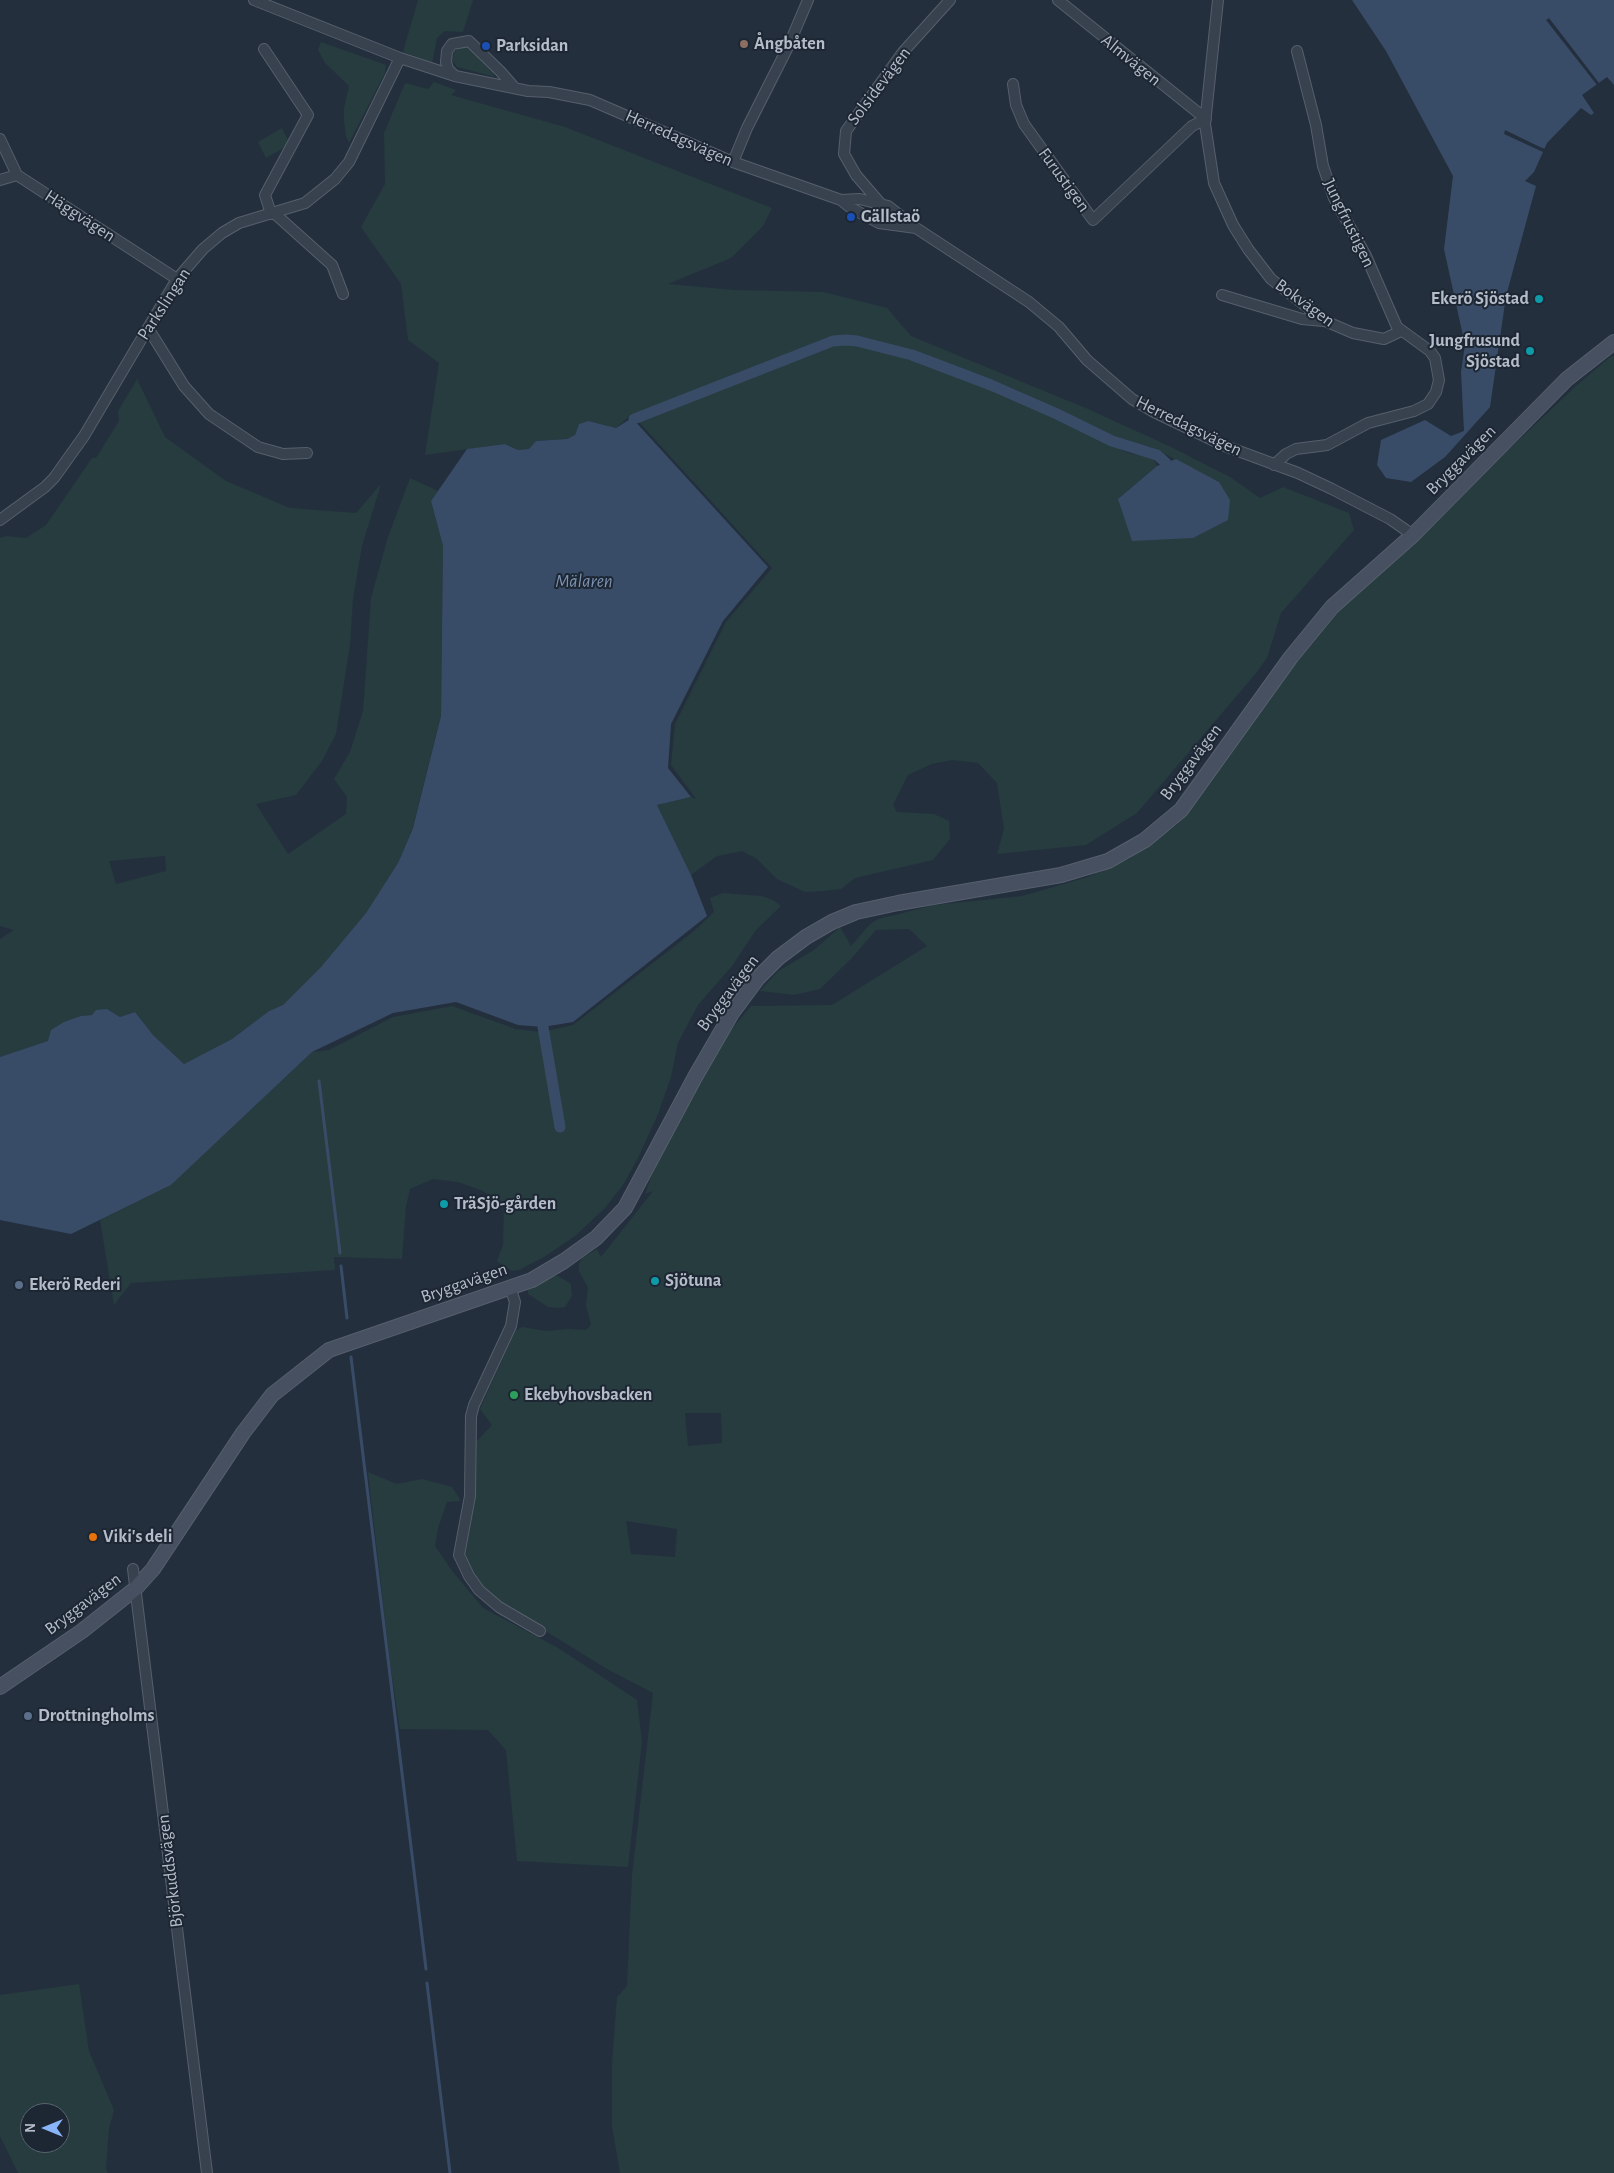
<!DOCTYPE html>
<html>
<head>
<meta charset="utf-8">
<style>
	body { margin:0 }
	#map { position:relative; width:1614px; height:2173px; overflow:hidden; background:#242f3e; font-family:"Alegreya Sans",sans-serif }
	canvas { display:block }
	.north { position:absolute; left:20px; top:2103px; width:50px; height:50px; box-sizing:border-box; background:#1d2633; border:1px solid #59626f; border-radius:50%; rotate:270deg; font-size:14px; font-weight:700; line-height:20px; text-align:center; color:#b4bcc9 }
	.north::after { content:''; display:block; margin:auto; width:18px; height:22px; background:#8ab4f8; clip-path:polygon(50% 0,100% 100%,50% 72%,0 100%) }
</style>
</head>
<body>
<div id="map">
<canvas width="1614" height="2173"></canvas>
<div class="north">N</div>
</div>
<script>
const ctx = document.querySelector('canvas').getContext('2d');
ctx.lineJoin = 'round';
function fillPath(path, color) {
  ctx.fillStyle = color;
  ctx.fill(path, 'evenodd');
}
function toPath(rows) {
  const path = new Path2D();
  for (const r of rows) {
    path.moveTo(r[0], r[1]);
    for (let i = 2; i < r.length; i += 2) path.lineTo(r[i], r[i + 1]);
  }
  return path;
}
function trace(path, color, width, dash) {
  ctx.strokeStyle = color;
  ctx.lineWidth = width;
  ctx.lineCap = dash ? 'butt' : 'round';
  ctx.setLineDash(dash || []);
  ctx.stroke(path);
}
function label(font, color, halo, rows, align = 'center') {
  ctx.font = font + ' "Alegreya Sans",sans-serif';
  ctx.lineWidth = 4;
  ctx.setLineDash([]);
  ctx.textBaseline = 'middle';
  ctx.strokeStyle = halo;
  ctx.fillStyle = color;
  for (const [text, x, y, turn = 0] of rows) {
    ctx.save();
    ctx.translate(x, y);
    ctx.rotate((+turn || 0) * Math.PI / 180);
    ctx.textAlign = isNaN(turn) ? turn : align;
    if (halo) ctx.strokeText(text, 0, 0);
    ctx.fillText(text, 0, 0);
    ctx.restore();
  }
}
const green = toPath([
	[418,0,473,0,463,32,445,31,437,38,432,63,403,52],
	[321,42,386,65,385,73,349,143,346,136,344,122,344,108,349,86,325,63,318,50],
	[461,47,470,49,493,73,495,77,457,67,453,62,453,57,454,52],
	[434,82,456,90,451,95,565,127,772,208,763,226,731,258,668,284,734,290,823,292,887,308,911,336,1088,409,1169,446,1230,477,1260,498,1283,487,1349,513,1354,530,1281,613,1267,658,1257,672,1137,813,1086,845,997,854,1004,829,997,783,978,763,952,760,932,764,908,775,893,805,897,812,934,814,949,821,950,839,933,860,855,878,841,889,822,891,805,892,777,879,757,859,742,851,717,856,691,875,657,805,691,797,696,799,671,765,675,724,726,622,772,568,638,421,835,346,847,343,919,362,1006,395,1128,453,1153,457,1157,466,1118,499,1219,482,1151,447,1122,440,1012,388,919,353,847,335,827,338,631,415,616,428,587,421,579,424,575,435,567,439,536,441,529,449,518,450,505,444,425,455,439,363,408,340,401,284,361,227,385,184,384,133,405,83,428,89],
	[282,128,288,140,285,147,266,158,258,142],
	[1614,356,1614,2173,620,2173,612,2126,612,2063,617,1997,627,1986,632,1875,653,1693,607,1669,542,1629,523,1620,481,1589,461,1554,475,1443,492,1425,480,1409,515,1331,522,1327,546,1331,568,1329,586,1330,591,1325,586,1305,588,1288,579,1271,579,1264,582,1258,597,1249,601,1257,653,1191,645,1194,656,1163,710,1055,751,1006,832,1005,927,946,909,929,876,930,852,958,820,989,794,995,760,991,778,971,814,950,840,927,851,946,870,924,878,919,935,905,1022,896,1088,877,1129,859,1178,824,1295,663,1335,613,1576,386,1610,357],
	[685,1413,721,1413,722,1443,688,1446],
	[626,1521,677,1529,675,1557,631,1554],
	[137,379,165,437,226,481,290,508,356,513,381,484,362,546,353,599,350,645,336,734,322,761,296,795,256,804,288,854,346,814,347,797,334,779,350,752,363,711,371,598,388,537,410,478,438,491,431,501,443,546,441,716,413,827,398,863,366,913,321,967,283,1005,269,1011,232,1039,184,1064,153,1035,135,1012,120,1017,107,1009,92,1015,81,1016,49,1041,0,1057,0,939,14,930,0,926,0,538,6,536,26,538,46,525,92,458,96,458,119,421,118,411],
	[165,856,166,871,116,884,109,861],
	[723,893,761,896,773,900,781,906,756,930,732,966,698,1005,678,1043,671,1077,658,1114,638,1158,623,1185,605,1208,575,1236,544,1257,519,1270,512,1271,497,1261,503,1245,504,1206,483,1191,458,1182,433,1179,410,1189,406,1206,402,1259,334,1257,335,1270,131,1283,114,1305,100,1220,171,1185,312,1052,329,1050,393,1017,452,1006,516,1029,541,1032,573,1025,694,931,714,912,710,898],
	[551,1276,558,1276,571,1284,572,1296,565,1307,558,1308,548,1307,528,1294,528,1288],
	[368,1472,397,1484,422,1479,452,1487,461,1501,447,1502,438,1528,435,1546,453,1572,483,1608,560,1649,637,1700,642,1741,628,1867,517,1861,506,1750,488,1730,400,1729,390,1663],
	[79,1984,89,2051,114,2110,109,2129,106,2169,108,2173,18,2173,0,2136,0,1995],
	[30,2113,60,2113,60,2143,30,2143]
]);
const water = toPath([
	[1352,0,1614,0,1614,85,1607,77,1582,95,1594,113,1591,115,1581,108,1547,143,1534,172,1525,181,1536,186,1506,296,1490,407,1445,457,1411,482,1386,478,1377,465,1381,440,1425,420,1451,436,1464,431,1461,372,1465,345,1444,249,1453,176,1386,51],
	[632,418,768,567,723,621,671,724,668,768,691,797,657,805,691,875,707,916,573,1022,543,1027,518,1025,456,1002,393,1013,312,1052,171,1185,71,1234,0,1220,0,1057,48,1041,51,1030,64,1022,81,1016,92,1015,96,1010,107,1009,120,1017,135,1012,153,1035,184,1064,232,1039,269,1011,283,1005,321,967,366,913,398,863,413,828,441,716,443,546,431,501,467,449,505,444,518,450,529,449,536,441,567,439,575,435,579,424,588,421,616,428],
	[1176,459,1219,482,1230,500,1228,520,1193,538,1132,541,1118,499,1157,466]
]);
const pier = toPath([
	[1549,18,1596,79,1599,83,1597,85,1546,20],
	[1505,130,1540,147,1545,149,1543,152,1504,134]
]);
const stream = toPath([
	[319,1081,340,1253],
	[341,1266,347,1318],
	[351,1357,426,1969],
	[427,1983,450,2173]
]);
const canal = toPath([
	[634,419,833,341,846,340,857,341,912,355,991,385,1057,414,1112,441,1157,455,1166,463],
	[543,1027,560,1127]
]);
const street = toPath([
	[254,0,400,58,455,76,528,91,549,92,590,100,733,162,841,200,851,208,879,223,916,228],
	[1218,0,1205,124,1214,183,1233,225,1248,249,1271,279,1325,321,1353,333,1384,339,1401,331],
	[264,49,308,115,265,195,271,214],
	[455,76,448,69,446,62,447,51,452,44,469,41,500,71,514,87],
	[1013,84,1016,105,1024,124,1093,220,1192,126,1206,119,1058,0],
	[0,139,17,175,177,279],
	[733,162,747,128,788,47,808,0],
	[0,180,17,175],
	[841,200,860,199,888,206,916,228,1029,302,1059,327,1087,360,1132,399,1154,412,1225,446,1298,473,1332,489,1390,519,1413,535],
	[880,203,856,175,844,154,846,131,903,52,950,0],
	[274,213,332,265,343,294],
	[1222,295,1302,319,1324,321],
	[148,328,184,386,209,414,258,447,283,454,307,453],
	[1274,465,1286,454,1296,449,1327,445,1368,423,1414,411,1428,404,1436,392,1439,380,1435,358,1430,351,1397,327,1366,256,1334,198,1323,166,1316,125,1297,51],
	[0,520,45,487,54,478,84,436,177,279,203,249,222,233,239,223,305,203,335,179,349,162,400,58],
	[510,1287,515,1302,511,1326,474,1405,471,1416,470,1496,459,1555,469,1576,479,1590,499,1607,540,1631],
	[133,1569,207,2173]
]);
const secondary = toPath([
	[0,1687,82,1631,135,1589,153,1569,243,1433,272,1395,329,1350,532,1280,564,1261,596,1238,625,1208,695,1077,732,1013,758,978,778,958,806,937,832,922,856,912,898,903,1061,875,1108,861,1145,840,1181,810,1291,657,1332,607,1413,535,1567,379,1614,342]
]);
const markers = [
	[744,44,5,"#8d6e63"],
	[486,46,5,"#1a4fb4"],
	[851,217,5,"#1a4fb4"],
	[1539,299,5,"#0f9aa8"],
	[1530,351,5,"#0f9aa8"],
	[444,1204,5,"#0f9aa8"],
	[655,1281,5,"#0f9aa8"],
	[19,1285,5,"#5c6f8a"],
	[514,1395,5,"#2e9e5b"],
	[93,1537,5,"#e8710a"],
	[28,1716,5,"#5c6f8a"]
];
const poiNames = [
	["Ångbåten",754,44],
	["Parksidan",496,46],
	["Gällstaö",861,217],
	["Ekerö Sjöstad",1529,299,"right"],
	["Jungfrusund",1520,341,"right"],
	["Sjöstad",1520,362,"right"],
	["TräSjö-gården",454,1204],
	["Sjötuna",665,1281],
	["Ekerö Rederi",29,1285],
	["Ekebyhovsbacken",524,1395],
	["Viki's deli",103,1537],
	["Drottningholms",38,1716]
];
const streetNames = [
	["Almvägen",1131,60,39],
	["Solsidevägen",879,86,-53],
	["Herredagsvägen",679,138,24],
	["Furustigen",1064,180,54],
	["Häggvägen",80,216,33],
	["Jungfrustigen",1349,223,64],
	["Bokvägen",1305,303,36],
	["Parkslingan",164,304,-57],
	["Herredagsvägen",1189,426,26],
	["Bryggavägen",1461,460,-45],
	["Bryggavägen",1191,762,-53],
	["Bryggavägen",728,993,-53],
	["Bryggavägen",464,1283,-19],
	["Bryggavägen",83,1604,-37],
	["Björkuddsvägen",170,1871,-97]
];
const waterNames = [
	["Mälaren",584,581]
];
fillPath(green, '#263c3f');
fillPath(water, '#394c67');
fillPath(pier, '#242f3e');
trace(stream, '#394c67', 3);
trace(canal, '#394c67', 11);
trace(street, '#565f6c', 12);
trace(secondary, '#565f6c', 16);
trace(street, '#38414e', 10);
trace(secondary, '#465061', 14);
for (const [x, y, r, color] of markers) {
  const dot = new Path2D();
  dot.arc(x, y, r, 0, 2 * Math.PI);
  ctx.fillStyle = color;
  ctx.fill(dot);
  trace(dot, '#1d2633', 2);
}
label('bold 18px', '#b4bcc9', '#1d2633', poiNames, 'left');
label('18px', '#b4bcc9', '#1d2633', streetNames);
label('italic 19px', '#7c92b1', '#1d2633', waterNames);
</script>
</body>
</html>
